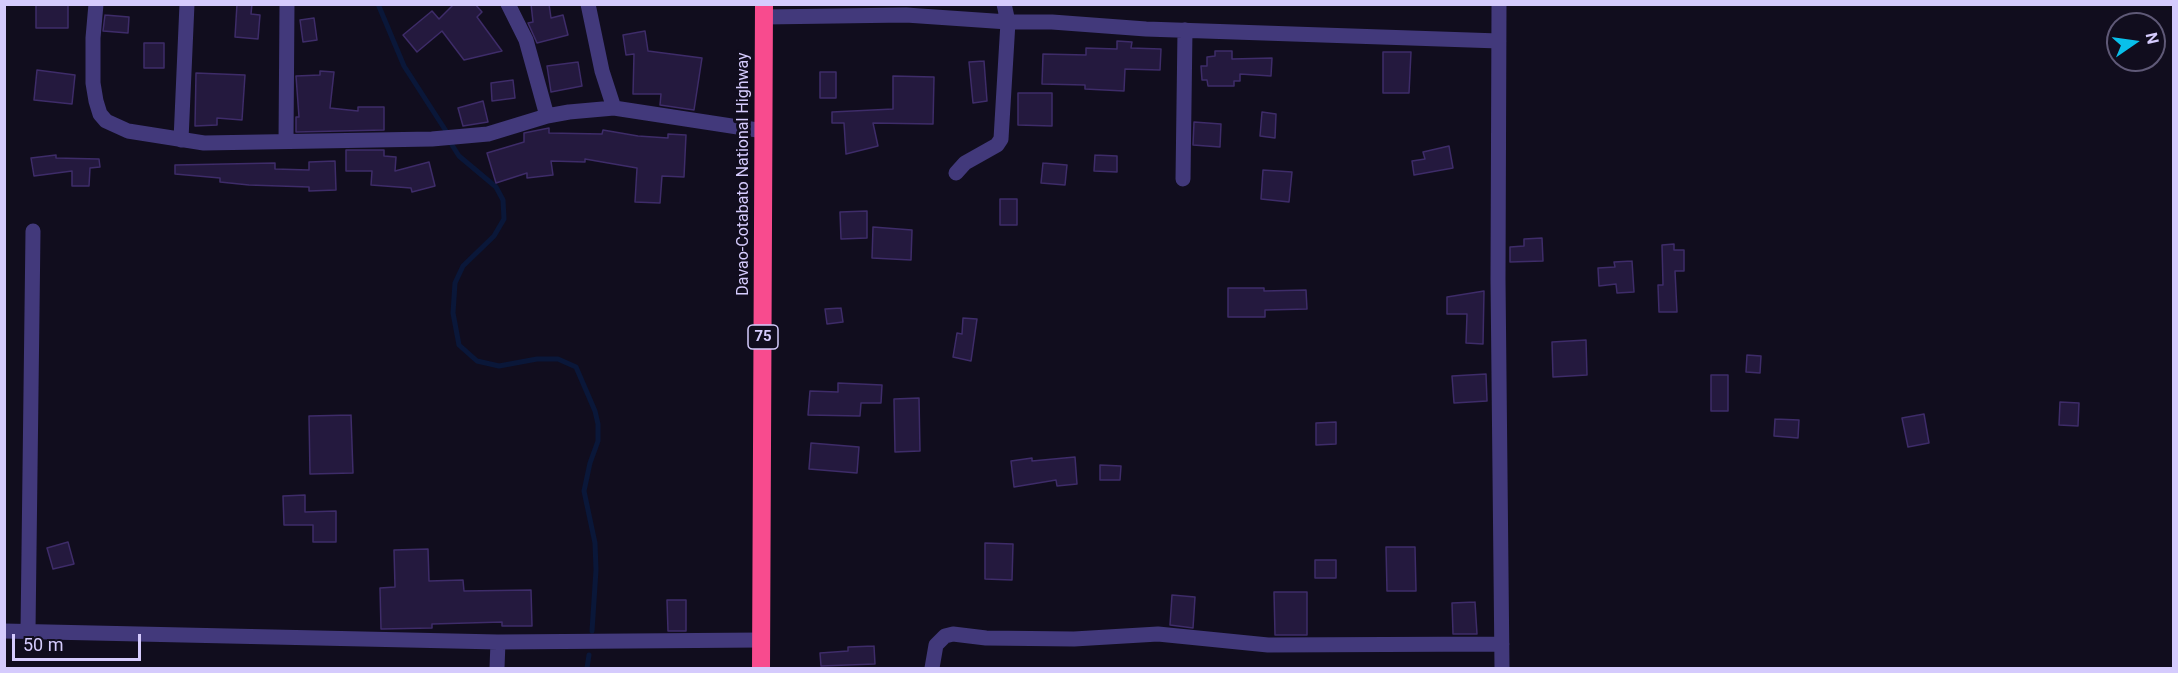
<!DOCTYPE html>
<html>
<head>
<meta charset="utf-8">
<style>
	body { margin:0 }
	#map { position:relative; width:2178px; height:673px; overflow:hidden; background:#110d1e; font-family:Roboto,sans-serif }
	canvas { display:block }
	.frame { position:absolute; inset:0; border:6px solid #d5cbfd; pointer-events:none }
	.north { position:absolute; left:2106px; top:12px; width:60px; height:60px; box-sizing:border-box; background:#110d1e; border:2px solid #5f5977; border-radius:50%; rotate:77deg; font-size:16px; font-weight:700; line-height:24px; text-align:center; color:#d5cbfd }
	.north::after { content:''; display:block; margin:auto; width:21px; height:27px; background:#09c0eb; clip-path:polygon(50% 0,100% 100%,50% 72%,0 100%) }
	.scale { position:absolute; left:12px; top:634px; width:129px; height:27px; box-sizing:border-box; border:3px solid #d5cbfd; border-top:0; padding-left:8px; font-size:18px; line-height:21px; white-space:nowrap; color:#d5cbfd; -webkit-text-stroke:4px #110d1e; paint-order:stroke }
</style>
</head>
<body>
<div id="map">
<canvas width="2178" height="673"></canvas>
<div class="frame"></div>
<div class="north">N</div>
<div class="scale">50 m</div>
</div>
<script>
const ctx = document.querySelector('canvas').getContext('2d');
ctx.lineJoin = 'round';
function toPath(rows) {
  const path = new Path2D();
  for (const r of rows) {
    path.moveTo(r[0], r[1]);
    for (let i = 2; i < r.length; i += 2) path.lineTo(r[i], r[i + 1]);
  }
  return path;
}
function trace(path, color, width, dash) {
  ctx.strokeStyle = color;
  ctx.lineWidth = width;
  ctx.lineCap = dash ? 'butt' : 'round';
  ctx.setLineDash(dash || []);
  ctx.stroke(path);
}
function fillPath(path, color) {
  ctx.fillStyle = color;
  ctx.fill(path, 'evenodd');
}
function label(font, color, halo, rows, align = 'center') {
  ctx.font = font + ' Roboto,sans-serif';
  ctx.lineWidth = 6;
  ctx.setLineDash([]);
  ctx.textBaseline = 'middle';
  ctx.strokeStyle = halo;
  ctx.fillStyle = color;
  for (const [text, x, y, turn = 0] of rows) {
    ctx.save();
    ctx.translate(x, y);
    ctx.rotate((+turn || 0) * Math.PI / 180);
    ctx.textAlign = isNaN(turn) ? turn : align;
    if (halo) ctx.strokeText(text, 0, 0);
    ctx.fillText(text, 0, 0);
    ctx.restore();
  }
}
const stream = toPath([
	[378,4,404,66,446,131],
	[452,145,459,156,496,187,503,200,504,219,494,236,463,266,455,283,453,313,459,345,477,361,499,366,537,359,558,359,576,367,595,411,598,424,598,441,590,463,584,491,595,543,596,570,592,631],
	[587,668,589,655]
]);
const building = toPath([
	[36,4,68,4,68,28,36,28,36,4],
	[237,4,252,4,251,14,260,15,258,39,235,37,237,4],
	[454,4,475,4,482,12,477,17,502,51,464,60,442,31,417,52,403,35,432,11,439,19,454,4],
	[531,4,549,4,551,18,563,15,568,35,537,43,528,23,533,22,531,4],
	[105,15,129,17,128,33,103,31,105,15],
	[314,18,317,40,303,42,300,20,314,18],
	[645,31,648,51,702,58,694,110,660,105,661,94,633,94,634,54,626,55,623,35,645,31],
	[1117,41,1132,42,1131,48,1161,49,1160,70,1125,69,1124,91,1085,89,1085,85,1042,84,1043,54,1086,55,1086,48,1117,49,1117,41],
	[144,43,164,43,164,68,144,68,144,43],
	[1215,51,1232,51,1232,59,1272,58,1271,76,1240,74,1240,81,1234,81,1234,86,1208,86,1207,80,1202,80,1201,66,1207,66,1207,57,1215,56,1215,51],
	[1383,52,1411,52,1409,93,1383,93,1383,52],
	[984,61,987,101,973,103,969,62,984,61],
	[578,62,582,86,551,92,547,66,578,62],
	[37,70,75,75,72,104,34,100,37,70],
	[320,71,334,72,330,108,358,111,358,107,384,107,384,130,296,132,296,117,299,117,296,76,320,75,320,71],
	[820,72,836,72,836,98,820,98,820,72],
	[196,73,245,75,242,120,217,118,217,125,195,126,196,73],
	[893,76,934,77,933,124,873,123,878,146,846,154,844,123,832,123,832,112,893,109,893,76],
	[513,80,515,98,492,101,491,83,513,80],
	[1018,93,1052,93,1052,126,1018,125,1018,93],
	[483,101,488,122,463,126,458,108,483,101],
	[1262,112,1276,114,1275,138,1260,136,1262,112],
	[1194,122,1221,124,1220,147,1193,145,1194,122],
	[549,128,549,133,602,134,603,130,638,136,668,138,668,134,686,135,684,177,662,176,660,203,635,202,637,168,585,159,585,162,551,161,553,175,527,178,527,173,496,183,487,153,524,142,524,133,549,128],
	[1449,146,1453,168,1414,175,1412,161,1425,159,1423,152,1449,146],
	[346,150,384,150,384,156,396,157,395,171,429,162,435,186,412,192,411,188,371,185,372,171,346,171,346,150],
	[56,155,56,158,99,159,100,167,90,168,89,186,72,186,72,171,34,176,31,158,56,155],
	[1095,155,1117,156,1117,172,1094,171,1095,155],
	[335,161,336,190,309,191,309,187,249,185,220,182,220,178,175,174,175,165,275,163,275,169,309,170,309,162,335,161],
	[1043,163,1067,165,1065,185,1041,183,1043,163],
	[1263,170,1292,172,1289,202,1261,199,1263,170],
	[1000,199,1017,199,1017,225,1000,225,1000,199],
	[867,211,867,238,841,239,840,212,867,211],
	[873,227,912,230,911,260,872,258,873,227],
	[1542,238,1543,261,1510,262,1510,247,1524,246,1524,239,1542,238],
	[1674,244,1674,250,1684,250,1684,271,1675,271,1677,312,1659,312,1658,285,1663,285,1662,245,1674,244],
	[1632,261,1634,292,1617,293,1616,284,1599,286,1598,268,1615,267,1614,262,1632,261],
	[1228,288,1264,288,1264,291,1306,290,1307,309,1265,310,1265,317,1228,317,1228,288],
	[1484,291,1483,344,1466,343,1467,314,1447,314,1447,297,1484,291],
	[841,308,843,322,827,324,825,309,841,308],
	[963,318,977,319,971,361,953,357,957,333,962,334,963,318],
	[1586,340,1587,375,1553,377,1552,342,1586,340],
	[1747,355,1761,356,1760,373,1746,372,1747,355],
	[1486,374,1487,401,1454,403,1452,376,1486,374],
	[1711,375,1728,375,1728,411,1711,411,1711,375],
	[838,383,882,385,881,403,861,403,860,416,808,415,810,391,838,392,838,383],
	[919,398,920,451,895,452,894,399,919,398],
	[2060,402,2079,403,2078,426,2059,425,2060,402],
	[1924,414,1929,443,1908,447,1902,418,1924,414],
	[351,415,353,473,310,474,309,416,351,415],
	[1775,419,1799,420,1798,438,1774,436,1775,419],
	[1336,422,1336,444,1316,445,1316,423,1336,422],
	[811,443,859,447,857,473,809,469,811,443],
	[1075,457,1077,484,1057,486,1056,480,1014,487,1011,461,1032,458,1032,461,1075,457],
	[1100,465,1121,466,1120,480,1100,480,1100,465],
	[305,495,305,512,336,511,336,542,313,542,313,525,284,525,283,496,305,495],
	[68,542,74,564,53,569,47,548,68,542],
	[985,543,1013,544,1012,580,985,579,985,543],
	[1386,547,1415,547,1416,591,1387,591,1386,547],
	[428,549,429,581,463,580,464,591,531,590,532,626,502,626,502,622,432,624,432,628,381,629,380,588,395,587,394,550,428,549],
	[1315,560,1336,560,1336,578,1315,578,1315,560],
	[1274,592,1307,592,1307,635,1275,635,1274,592],
	[1172,595,1195,597,1193,628,1170,625,1172,595],
	[667,600,686,600,686,631,668,631,667,600],
	[1475,602,1477,634,1453,634,1452,603,1475,602],
	[874,646,875,664,821,666,820,653,848,651,848,647,874,646]
]);
const minor = toPath([
	[96,4,93,38,93,83,96,101,100,114,106,121,128,131,204,143,432,139,488,134,547,116,569,112,614,108,764,131],
	[508,4,526,40,547,116],
	[588,4,602,71,614,108],
	[1004,4,1008,22,1052,22,1146,29,1499,41],
	[1499,4,1498,279,1502,668],
	[764,17,906,15,1008,22,1001,139,997,145,965,163,956,173],
	[181,140,187,4],
	[286,141,287,4],
	[1183,179,1185,30],
	[4,631,498,642,761,640],
	[28,631,33,231],
	[497,668,498,642],
	[932,668,936,645,945,636,953,634,986,638,1074,639,1158,634,1268,645,1502,644]
]);
const highway = toPath([
	[761,668,764,4]
]);
const shields = [
	[763,337,30]
];
const shieldNames = [
	["75",763,337]
];
const streetNames = [
	["Davao-Cotabato National Highway",744,174,-90]
];
trace(stream, '#0a1739', 5);
fillPath(building, '#24193e');
trace(building, '#3e2c69', 1.5);
trace(minor, '#42397b', 15);
trace(highway, '#f84b8e', 18);
for (const [x, y, w] of shields) {
  const box = new Path2D();
  box.roundRect(x - w / 2, y - 12, w, 24, 4.5);
  ctx.fillStyle = '#110d1e';
  ctx.fill(box);
  trace(box, '#d5cbfd', 1.5);
}
label('bold 15px', '#d5cbfd', null, shieldNames);
label('16px', '#d5cbfd', '#110d1e', streetNames);
</script>
</body>
</html>
